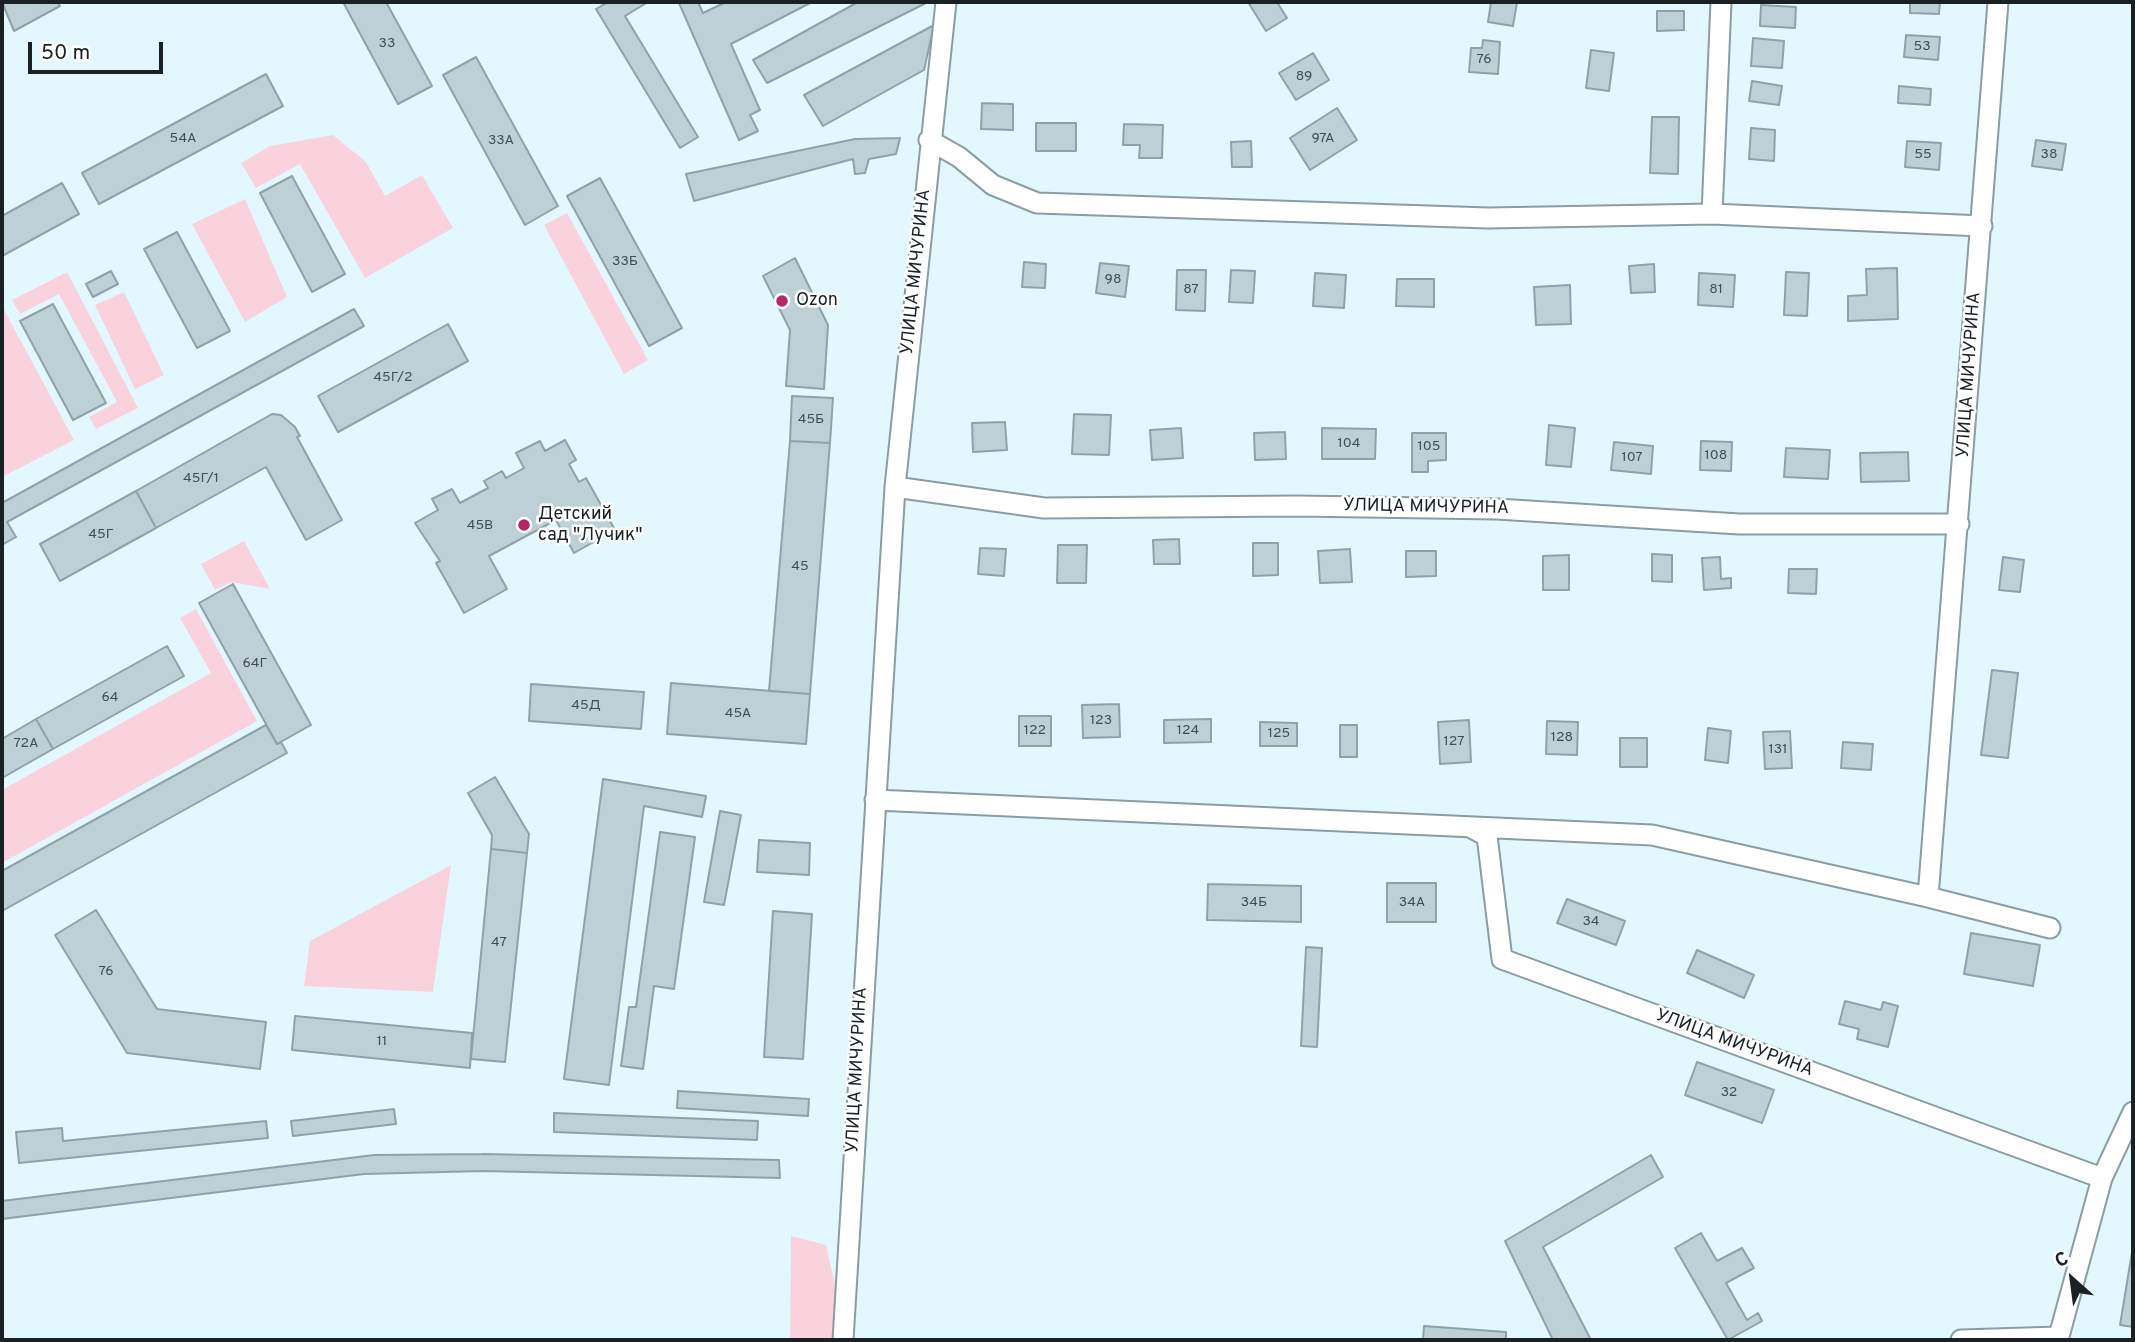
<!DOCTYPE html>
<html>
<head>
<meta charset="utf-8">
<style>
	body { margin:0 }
	#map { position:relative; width:2135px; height:1342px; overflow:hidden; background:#e3f8fe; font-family:Overpass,sans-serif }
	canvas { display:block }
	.frame { position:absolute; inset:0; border:4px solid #1a2124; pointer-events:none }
	.north { position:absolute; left:2037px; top:1244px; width:70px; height:70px; -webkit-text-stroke:5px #fff; paint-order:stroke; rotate:332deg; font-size:19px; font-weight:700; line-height:28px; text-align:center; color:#1a2124 }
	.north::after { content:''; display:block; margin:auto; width:24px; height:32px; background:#1a2124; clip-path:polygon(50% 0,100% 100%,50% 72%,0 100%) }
	.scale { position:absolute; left:28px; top:42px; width:135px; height:32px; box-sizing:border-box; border:4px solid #1a2124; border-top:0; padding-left:9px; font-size:21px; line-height:24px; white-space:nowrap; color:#1a2124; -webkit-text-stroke:5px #fff; paint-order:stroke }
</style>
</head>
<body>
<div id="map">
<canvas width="2135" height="1342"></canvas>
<div class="frame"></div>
<div class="north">С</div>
<div class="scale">50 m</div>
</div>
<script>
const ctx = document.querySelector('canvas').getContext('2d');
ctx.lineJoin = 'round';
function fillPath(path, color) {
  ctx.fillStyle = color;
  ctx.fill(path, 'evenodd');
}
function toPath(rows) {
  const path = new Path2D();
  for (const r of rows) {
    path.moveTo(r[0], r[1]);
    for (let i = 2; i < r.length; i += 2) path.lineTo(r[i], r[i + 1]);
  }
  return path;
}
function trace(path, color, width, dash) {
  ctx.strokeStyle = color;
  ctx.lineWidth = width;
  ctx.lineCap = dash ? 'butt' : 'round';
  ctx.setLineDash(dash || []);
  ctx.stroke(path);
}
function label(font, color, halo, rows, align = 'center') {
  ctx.font = font + ' Overpass,sans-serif';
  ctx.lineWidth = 5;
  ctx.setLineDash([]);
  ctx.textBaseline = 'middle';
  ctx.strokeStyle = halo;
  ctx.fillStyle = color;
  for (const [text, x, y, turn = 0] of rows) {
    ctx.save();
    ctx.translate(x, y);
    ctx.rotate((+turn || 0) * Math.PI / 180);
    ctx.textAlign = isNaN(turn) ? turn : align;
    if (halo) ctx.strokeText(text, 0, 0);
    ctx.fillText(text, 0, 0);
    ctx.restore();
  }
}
const green = toPath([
	[333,135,366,162,385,196,422,175,453,228,365,278,300,164,256,188,241,163,270,146],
	[245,199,287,297,245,322,192,224],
	[567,213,648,360,624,374,544,225],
	[67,272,138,408,96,429,89,417,117,402,59,294,20,314,12,300],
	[124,292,164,375,135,389,95,305],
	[2,306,74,440,2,477],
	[244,541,270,589,231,582,215,590,201,564],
	[196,609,257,721,2,863,2,790,211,673,180,618],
	[451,865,433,992,304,986,310,941],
	[791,1236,826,1245,836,1289,836,1340,790,1340]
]);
const building = toPath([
	[2,2,57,2,60,6,14,31,2,2],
	[343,2,386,2,432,86,398,104,343,2],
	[608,2,648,2,625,16,698,137,680,148,596,9,608,2],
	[698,2,703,13,726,2,812,2,731,44,760,110,750,115,758,131,739,140,679,3,698,2],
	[858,2,928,2,767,83,753,60,858,2],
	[1248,2,1277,2,1287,18,1266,31,1248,2],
	[1491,2,1517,2,1513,26,1488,22,1491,2],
	[1910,2,1940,2,1939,14,1910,13,1910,2],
	[1761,5,1796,7,1795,28,1760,26,1761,5],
	[1657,11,1684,11,1684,30,1657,31,1657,11],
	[934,25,924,70,823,126,804,95,934,25],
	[1906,35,1940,37,1938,60,1904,57,1906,35],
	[1753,38,1784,41,1782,68,1751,66,1753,38],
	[1483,40,1500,42,1498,74,1469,72,1471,48,1482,48,1483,40],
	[1591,50,1614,53,1609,91,1586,88,1591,50],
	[1313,53,1329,80,1296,100,1279,73,1313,53],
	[476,57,558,206,525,225,443,75,476,57],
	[266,74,283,106,99,204,82,173,266,74],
	[1752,81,1782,86,1779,105,1749,101,1752,81],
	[1899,86,1931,89,1930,105,1898,103,1899,86],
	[982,103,1013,104,1013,130,981,129,982,103],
	[1337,108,1357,140,1310,170,1290,138,1337,108],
	[1652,117,1679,117,1678,174,1650,173,1652,117],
	[1036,123,1076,123,1076,151,1036,151,1036,123],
	[1124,124,1163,125,1162,158,1139,158,1140,145,1123,145,1124,124],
	[1751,128,1775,130,1774,161,1749,159,1751,128],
	[900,138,896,154,869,159,865,173,855,174,853,159,694,201,686,174,855,139,900,138],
	[2036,140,2066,144,2062,170,2032,166,2036,140],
	[1251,141,1252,167,1232,167,1231,142,1251,141],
	[1907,141,1941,143,1939,170,1905,167,1907,141],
	[292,176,345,274,312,292,260,193,292,176],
	[600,178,682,328,649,346,567,196,600,178],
	[62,183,79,214,2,256,2,216,62,183],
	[177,232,230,331,197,348,144,249,177,232],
	[795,258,828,325,824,389,786,386,790,330,763,276,795,258],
	[1024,262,1046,264,1045,288,1022,287,1024,262],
	[1100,263,1129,266,1125,297,1096,293,1100,263],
	[1654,264,1655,292,1631,293,1629,266,1654,264],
	[1897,268,1898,319,1848,321,1848,296,1867,295,1866,269,1897,268],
	[1177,270,1206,270,1205,311,1176,310,1177,270],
	[1231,270,1255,271,1253,303,1229,302,1231,270],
	[111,271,118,284,93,297,86,284,111,271],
	[1786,272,1809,273,1807,316,1784,315,1786,272],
	[1315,273,1346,275,1344,308,1313,306,1315,273],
	[1699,273,1735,275,1733,307,1698,305,1699,273],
	[1397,279,1434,279,1434,307,1396,306,1397,279],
	[1570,285,1571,324,1536,325,1534,287,1570,285],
	[53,304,106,403,73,420,20,321,53,304],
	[354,309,364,326,7,522,16,537,2,545,2,503,354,309],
	[448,324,468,361,338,432,318,396,448,324],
	[792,396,833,398,830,443,790,441,792,396],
	[272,414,281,415,295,427,300,436,297,437,342,520,306,540,266,467,156,528,136,491,272,414],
	[1074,414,1111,415,1109,455,1072,454,1074,414],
	[1005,422,1007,450,973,452,972,423,1005,422],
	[1549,425,1575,428,1571,467,1546,465,1549,425],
	[1181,428,1183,458,1152,460,1150,430,1181,428],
	[1322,428,1376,429,1375,459,1322,459,1322,428],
	[1285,432,1286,459,1255,460,1254,433,1285,432],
	[1412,433,1446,433,1446,460,1428,461,1428,472,1412,472,1412,433],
	[565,440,576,460,569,464,579,482,586,478,615,530,574,553,556,520,489,556,507,589,464,613,436,563,440,561,415,523,438,510,432,499,452,489,460,503,488,488,484,481,502,471,506,478,524,468,516,453,540,441,545,451,565,440],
	[790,441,830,443,810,694,769,691,790,441],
	[1701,441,1732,442,1731,471,1700,470,1701,441],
	[1614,442,1653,446,1651,474,1611,470,1614,442],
	[1786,448,1830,450,1828,479,1784,477,1786,448],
	[1908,452,1909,481,1861,482,1860,453,1908,452],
	[136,491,156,528,60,581,40,544,136,491],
	[1179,539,1180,564,1154,564,1153,540,1179,539],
	[1253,543,1278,543,1278,575,1253,576,1253,543],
	[1058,545,1087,545,1086,583,1057,583,1058,545],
	[980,548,1006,549,1004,576,978,574,980,548],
	[1350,549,1352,582,1320,583,1318,551,1350,549],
	[1406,551,1436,551,1436,576,1406,577,1406,551],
	[1652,554,1672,555,1672,582,1652,581,1652,554],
	[1569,555,1569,590,1543,590,1543,556,1569,555],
	[1720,557,1721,579,1731,578,1731,588,1704,590,1702,558,1720,557],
	[2003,557,2024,560,2020,592,1999,590,2003,557],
	[1789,569,1817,569,1816,594,1788,593,1789,569],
	[233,584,311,725,277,744,199,603,233,584],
	[167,646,184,676,53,749,36,719,167,646],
	[1992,670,2018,673,2008,758,1981,755,1992,670],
	[671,683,810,694,806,744,667,734,671,683],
	[531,684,644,692,641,729,529,721,531,684],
	[1119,704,1120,737,1083,738,1082,705,1119,704],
	[1019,716,1051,716,1051,746,1019,746,1019,716],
	[36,719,53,749,2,778,2,739,36,719],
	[1211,719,1211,742,1164,743,1164,720,1211,719],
	[1469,720,1471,762,1440,764,1438,722,1469,720],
	[1547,721,1578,722,1577,755,1546,754,1547,721],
	[1260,722,1297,723,1297,746,1260,746,1260,722],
	[266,725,277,744,281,742,287,753,2,911,2,871,266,725],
	[1340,725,1357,725,1357,757,1340,757,1340,725],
	[1708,728,1731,731,1728,763,1705,760,1708,728],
	[1790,731,1792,768,1765,769,1763,732,1790,731],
	[1620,738,1647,738,1647,767,1620,767,1620,738],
	[1843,742,1873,744,1871,770,1841,768,1843,742],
	[495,777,529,834,527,853,491,849,492,835,468,793,495,777],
	[603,779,706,796,702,817,644,806,609,1085,564,1079,603,779],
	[720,811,741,815,724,905,704,902,720,811],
	[660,832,695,837,674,989,654,986,643,1069,621,1066,629,1007,636,1007,660,832],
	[759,840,810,843,809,875,757,872,759,840],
	[491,849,527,853,505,1062,471,1059,491,849],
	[1387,883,1436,883,1436,922,1387,922,1387,883],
	[1208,884,1301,886,1301,922,1207,920,1208,884],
	[1567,899,1625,921,1616,945,1557,923,1567,899],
	[96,910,157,1009,266,1022,260,1069,127,1053,55,935,96,910],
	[773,911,812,914,803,1059,764,1057,773,911],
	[1971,933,2040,945,2033,986,1964,974,1971,933],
	[1306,947,1322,948,1317,1047,1301,1046,1306,947],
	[1697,950,1754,975,1744,998,1687,973,1697,950],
	[1845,1001,1881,1010,1883,1002,1898,1006,1888,1047,1857,1039,1859,1029,1839,1024,1845,1001],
	[295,1016,472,1033,470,1068,292,1050,295,1016],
	[1697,1062,1774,1090,1762,1123,1685,1095,1697,1062],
	[678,1091,809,1099,808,1116,677,1108,678,1091],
	[394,1109,396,1124,293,1136,291,1121,394,1109],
	[554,1113,758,1121,757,1140,554,1132,554,1113],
	[266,1121,268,1138,19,1163,16,1132,62,1128,63,1141,266,1121],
	[483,1154,779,1160,780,1178,483,1171,364,1174,2,1219,2,1201,374,1155,483,1154],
	[1651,1155,1663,1177,1543,1247,1591,1340,1553,1340,1505,1241,1651,1155],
	[1701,1233,1717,1261,1742,1248,1754,1268,1726,1283,1747,1320,1758,1313,1762,1321,1728,1340,1675,1248,1701,1233],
	[2133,1246,2133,1327,2120,1325,2133,1246],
	[1424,1326,1506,1332,1506,1340,1423,1340,1424,1326]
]);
const minor = toPath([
	[929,140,959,157,993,185,1037,203,1488,218,1712,214,1982,226],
	[1712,214,1721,2],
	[895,487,1044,508,1297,506,1497,509,1739,524,1959,524],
	[875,800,1652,835,1928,897,1998,2],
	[1470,827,1487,836,1502,959,2102,1178],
	[1928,897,2050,928],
	[843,1340,895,487,946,2],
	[1961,1340,2058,1337],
	[2058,1340,2102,1178,2133,1112]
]);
const markers = [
	[782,301,7,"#b12867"],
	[524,525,7,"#b12867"]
];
const numberNames = [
	["33",387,44],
	["53",1922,47],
	["76",1484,60],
	["89",1304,77],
	["54А",183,139],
	["97А",1323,139],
	["33А",501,141],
	["55",1923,155],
	["38",2049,155],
	["33Б",625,262],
	["98",1113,280],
	["87",1191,290],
	["81",1716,290],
	["45Г/2",393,378],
	["45Б",811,420],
	["104",1349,444],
	["105",1429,447],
	["108",1716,456],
	["107",1632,458],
	["45Г/1",201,479],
	["45В",480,526],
	["45Г",101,535],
	["45",800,567],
	["64Г",255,664],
	["64",110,698],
	["45Д",586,706],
	["45А",738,714],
	["123",1101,721],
	["122",1035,731],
	["124",1188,731],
	["125",1279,734],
	["128",1562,738],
	["127",1454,742],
	["72А",26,744],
	["131",1778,750],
	["34Б",1254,903],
	["34А",1412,903],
	["34",1591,922],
	["47",499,943],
	["76",106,972],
	["11",382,1042],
	["32",1729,1093]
];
const streetNames = [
	["УЛИЦА МИЧУРИНА",917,272,-84],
	["УЛИЦА МИЧУРИНА",1970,375,-86],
	["УЛИЦА МИЧУРИНА",1426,508,1],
	["УЛИЦА МИЧУРИНА",1734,1044,20],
	["УЛИЦА МИЧУРИНА",858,1070,-87]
];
const poiNames = [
	["Ozon",796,301],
	["Детский",538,515],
	["сад \"Лучик\"",538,536]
];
fillPath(green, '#fad2de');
fillPath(building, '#bcd0d6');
trace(building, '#8fa2a8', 2);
trace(minor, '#8a9da3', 23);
trace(minor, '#fff', 19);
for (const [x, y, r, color] of markers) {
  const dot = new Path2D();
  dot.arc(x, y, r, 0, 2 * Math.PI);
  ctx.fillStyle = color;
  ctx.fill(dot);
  trace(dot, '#fff', 2.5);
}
label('14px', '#424d50', null, numberNames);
label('18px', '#1a2124', '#fff', streetNames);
label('18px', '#1a2124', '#fff', poiNames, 'left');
</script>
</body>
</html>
